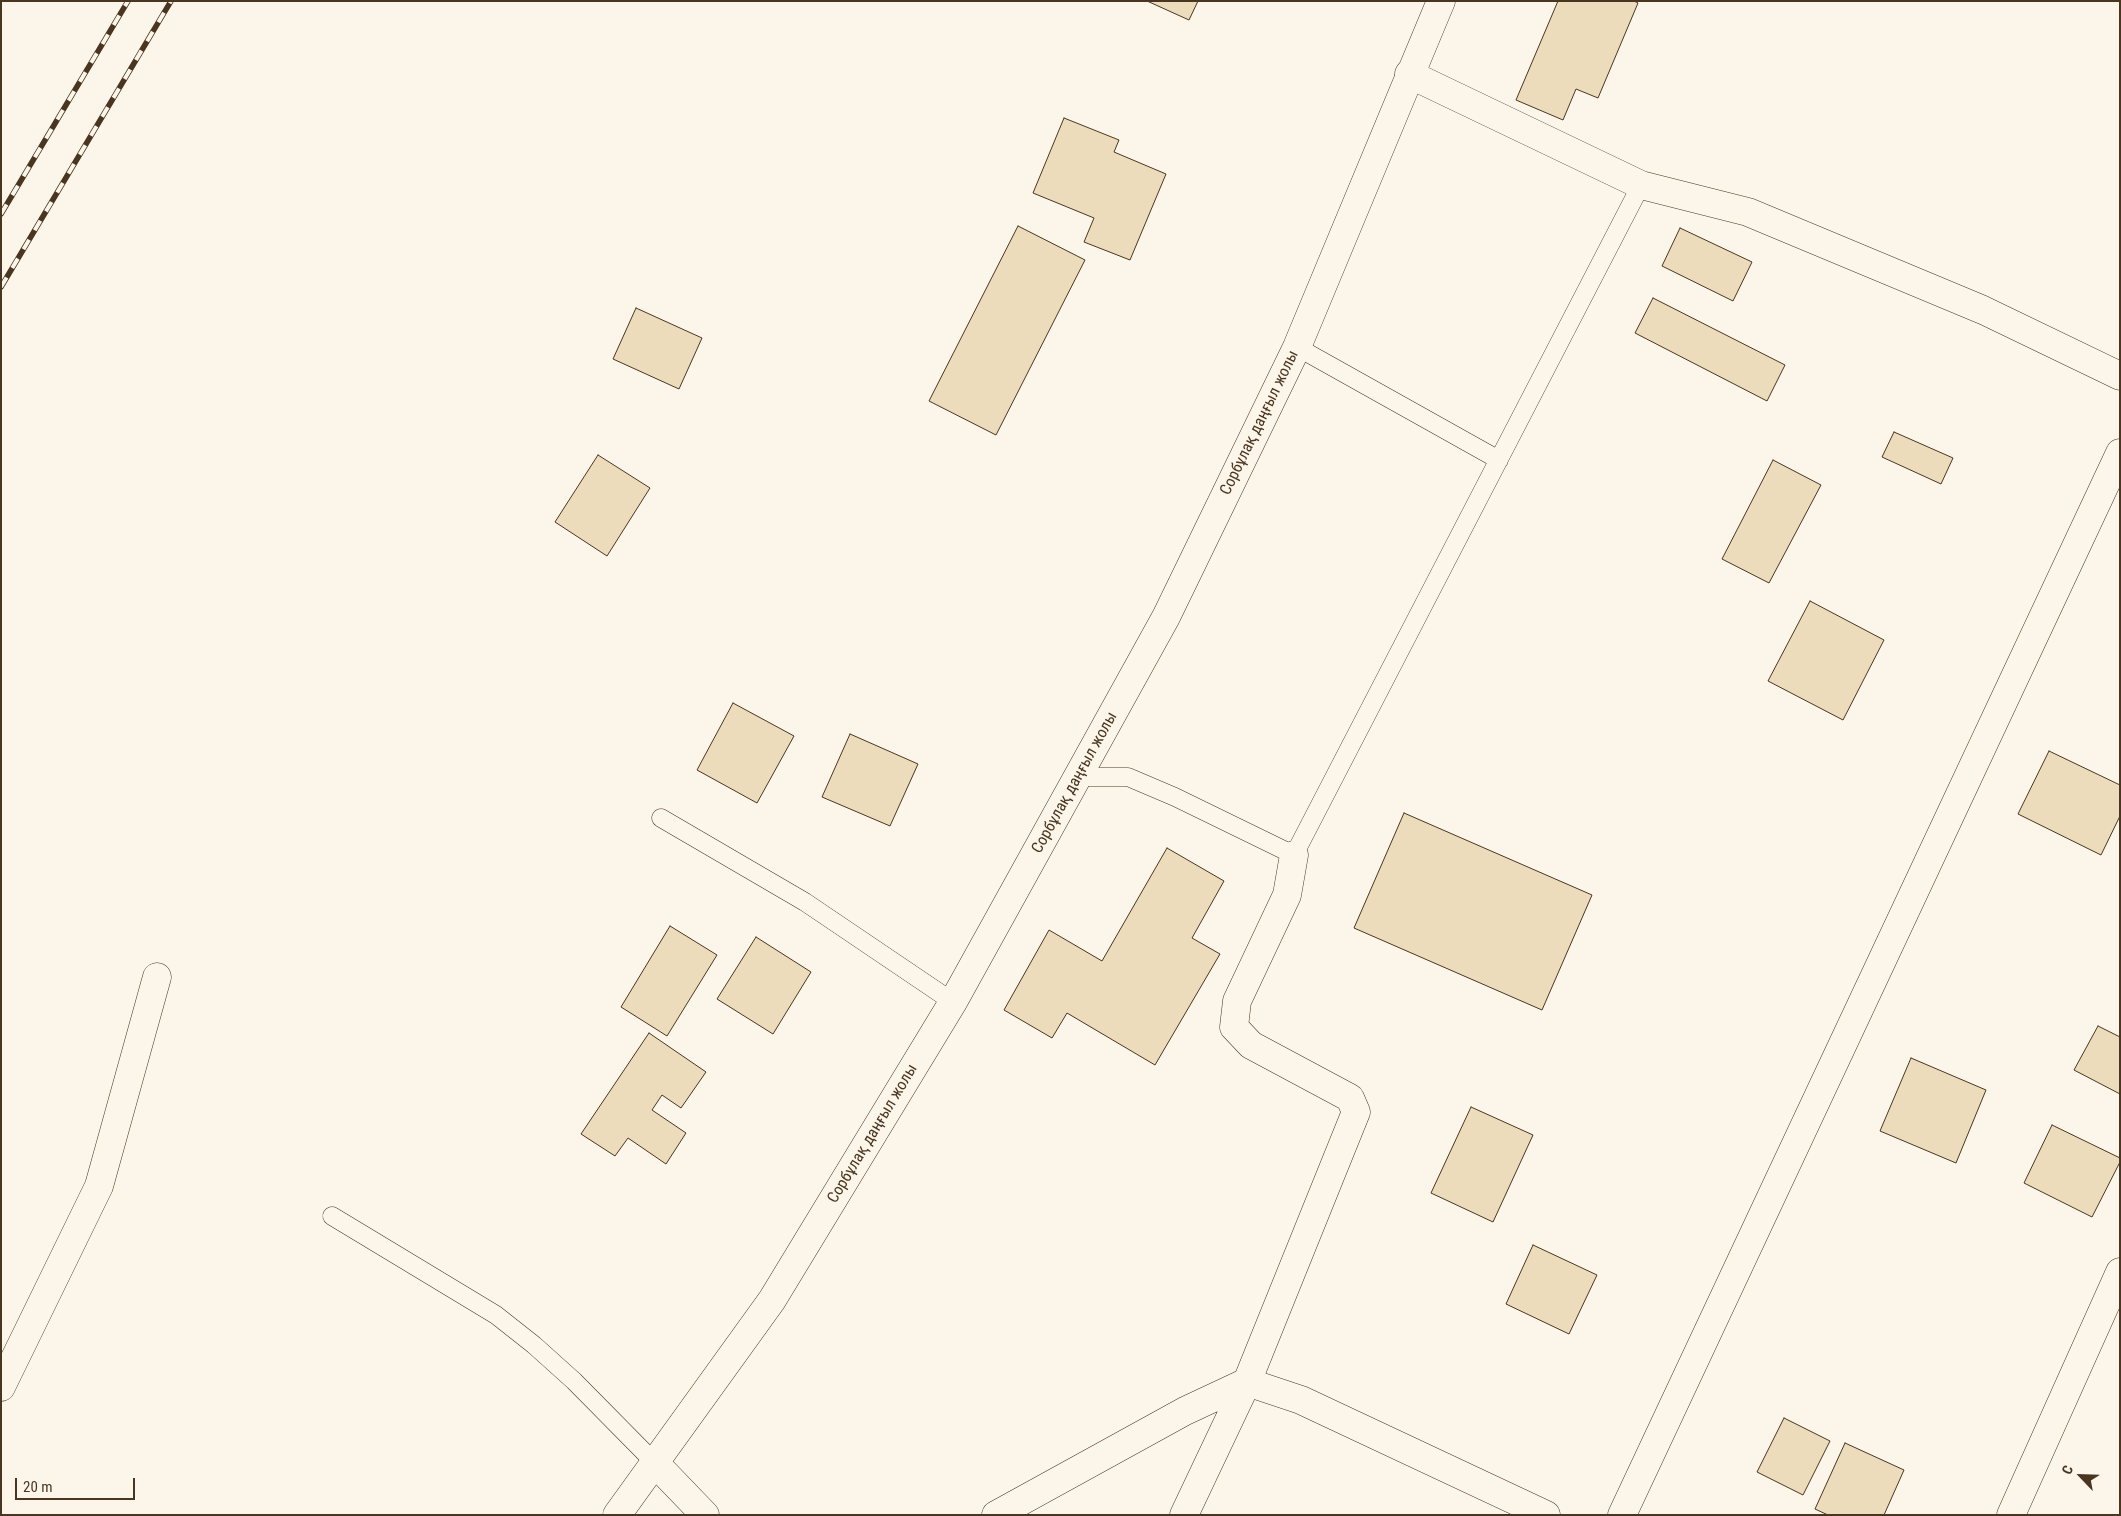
<!DOCTYPE html>
<html>
<head>
<meta charset="utf-8">
<style>
	body { margin:0 }
	#map { position:relative; width:2121px; height:1516px; overflow:hidden; background:#fbf6e9; font-family:"Roboto Condensed",sans-serif }
	canvas { display:block }
	.frame { position:absolute; inset:0; border:2px solid #4a3520; pointer-events:none }
	.north { position:absolute; left:2056px; top:1451px; width:50px; height:50px; -webkit-text-stroke:4px #fbf6e9; paint-order:stroke; rotate:294deg; font-size:14px; font-weight:700; line-height:20px; text-align:center; color:#4a3520 }
	.north::after { content:''; display:block; margin:auto; width:18px; height:22px; background:#4a3520; clip-path:polygon(50% 0,100% 100%,50% 72%,0 100%) }
	.scale { position:absolute; left:15px; top:1478px; width:120px; height:22px; box-sizing:border-box; border:2px solid #4a3520; border-top:0; padding-left:6px; font-size:15px; line-height:18px; white-space:nowrap; color:#4a3520; -webkit-text-stroke:4px #fbf6e9; paint-order:stroke }
</style>
</head>
<body>
<div id="map">
<canvas width="2121" height="1516"></canvas>
<div class="frame"></div>
<div class="north">С</div>
<div class="scale">20 m</div>
</div>
<script>
const ctx = document.querySelector('canvas').getContext('2d');
ctx.lineJoin = 'round';
function fillPath(path, color) {
  ctx.fillStyle = color;
  ctx.fill(path, 'evenodd');
}
function toPath(rows) {
  const path = new Path2D();
  for (const r of rows) {
    path.moveTo(r[0], r[1]);
    for (let i = 2; i < r.length; i += 2) path.lineTo(r[i], r[i + 1]);
  }
  return path;
}
function trace(path, color, width, dash) {
  ctx.strokeStyle = color;
  ctx.lineWidth = width;
  ctx.lineCap = dash ? 'butt' : 'round';
  ctx.setLineDash(dash || []);
  ctx.stroke(path);
}
function label(font, color, halo, rows, align = 'center') {
  ctx.font = font + ' "Roboto Condensed",sans-serif';
  ctx.lineWidth = 4;
  ctx.setLineDash([]);
  ctx.textBaseline = 'middle';
  ctx.strokeStyle = halo;
  ctx.fillStyle = color;
  for (const [text, x, y, turn = 0] of rows) {
    ctx.save();
    ctx.translate(x, y);
    ctx.rotate((+turn || 0) * Math.PI / 180);
    ctx.textAlign = isNaN(turn) ? turn : align;
    if (halo) ctx.strokeText(text, 0, 0);
    ctx.fillText(text, 0, 0);
    ctx.restore();
  }
}
const building = toPath([
	[1147,1,1198,1,1189,20,1147,1],
	[1558,1,1634,1,1638,3,1598,98,1576,89,1563,120,1516,100,1558,1],
	[1064,118,1119,140,1114,152,1166,174,1130,260,1084,242,1094,218,1033,193,1064,118],
	[1018,226,1085,260,996,435,929,401,1018,226],
	[1680,228,1752,262,1733,301,1662,266,1680,228],
	[1653,298,1785,365,1767,401,1635,333,1653,298],
	[636,308,702,338,679,389,613,359,636,308],
	[1894,432,1953,458,1941,484,1882,457,1894,432],
	[598,455,650,488,607,556,555,522,598,455],
	[1773,460,1821,485,1769,583,1722,559,1773,460],
	[1810,601,1884,640,1843,720,1768,681,1810,601],
	[733,703,794,736,757,803,697,770,733,703],
	[850,734,918,764,890,826,822,797,850,734],
	[2049,751,2120,785,2120,816,2101,855,2018,814,2049,751],
	[1404,813,1592,895,1542,1010,1354,928,1404,813],
	[1167,848,1224,881,1192,938,1220,954,1155,1065,1067,1013,1052,1038,1004,1010,1049,930,1102,961,1167,848],
	[670,926,717,955,667,1036,621,1007,670,926],
	[756,937,811,972,773,1034,717,999,756,937],
	[2098,1026,2120,1037,2120,1094,2074,1070,2098,1026],
	[649,1033,706,1072,681,1108,662,1095,652,1110,686,1133,666,1164,628,1138,615,1156,581,1134,649,1033],
	[1911,1058,1986,1090,1956,1163,1880,1131,1911,1058],
	[1471,1107,1533,1135,1493,1222,1431,1193,1471,1107],
	[2052,1125,2120,1158,2120,1162,2092,1217,2024,1183,2052,1125],
	[1533,1245,1597,1275,1569,1334,1506,1304,1533,1245],
	[1784,1418,1830,1441,1803,1495,1757,1472,1784,1418],
	[1845,1443,1904,1470,1884,1515,1828,1515,1815,1509,1845,1443]
]);
const lane = toPath([
	[1297,347,1499,460],
	[1078,777,1128,777,1175,797,1294,855,1641,185],
	[661,818,805,902,953,1002],
	[332,1216,496,1315,534,1345,574,1381,654,1462]
]);
const street = toPath([
	[1409,74,1641,185,1748,212,1983,310,2120,376],
	[1,1387,99,1186,157,977],
	[654,1462,705,1515],
	[996,1515,1185,1411,1247,1382,1301,1400,1546,1515],
	[1184,1515,1247,1382,1356,1112,1350,1098,1251,1045,1234,1027,1237,1001,1287,895,1294,855],
	[1622,1515,2120,453],
	[2011,1515,2120,1272]
]);
const primary = toPath([
	[617,1515,772,1300,953,1002,1166,617,1297,347,1441,1]
]);
const rail = toPath([
	[1,214,128,1],
	[1,287,171,1]
]);
const streetNames = [
	["Сорбұлақ даңғыл жолы",1260,423,-64],
	["Сорбұлақ даңғыл жолы",1075,783,-61],
	["Сорбұлақ даңғыл жолы",873,1134,-59]
];
fillPath(building, '#ecdcbc');
trace(building, '#4a3520', 1);
trace(lane, '#4a3520', 19);
trace(street, '#4a3520', 29);
trace(primary, '#4a3520', 29);
trace(lane, '#fbf6e9', 18);
trace(street, '#fbf6e9', 28);
trace(primary, '#fbf6e9', 28);
trace(rail, '#4a3520', 5.5);
trace(rail, '#fbf6e9', 4, [11]);
label('16px', '#4a3520', '#fbf6e9', streetNames);
</script>
</body>
</html>
